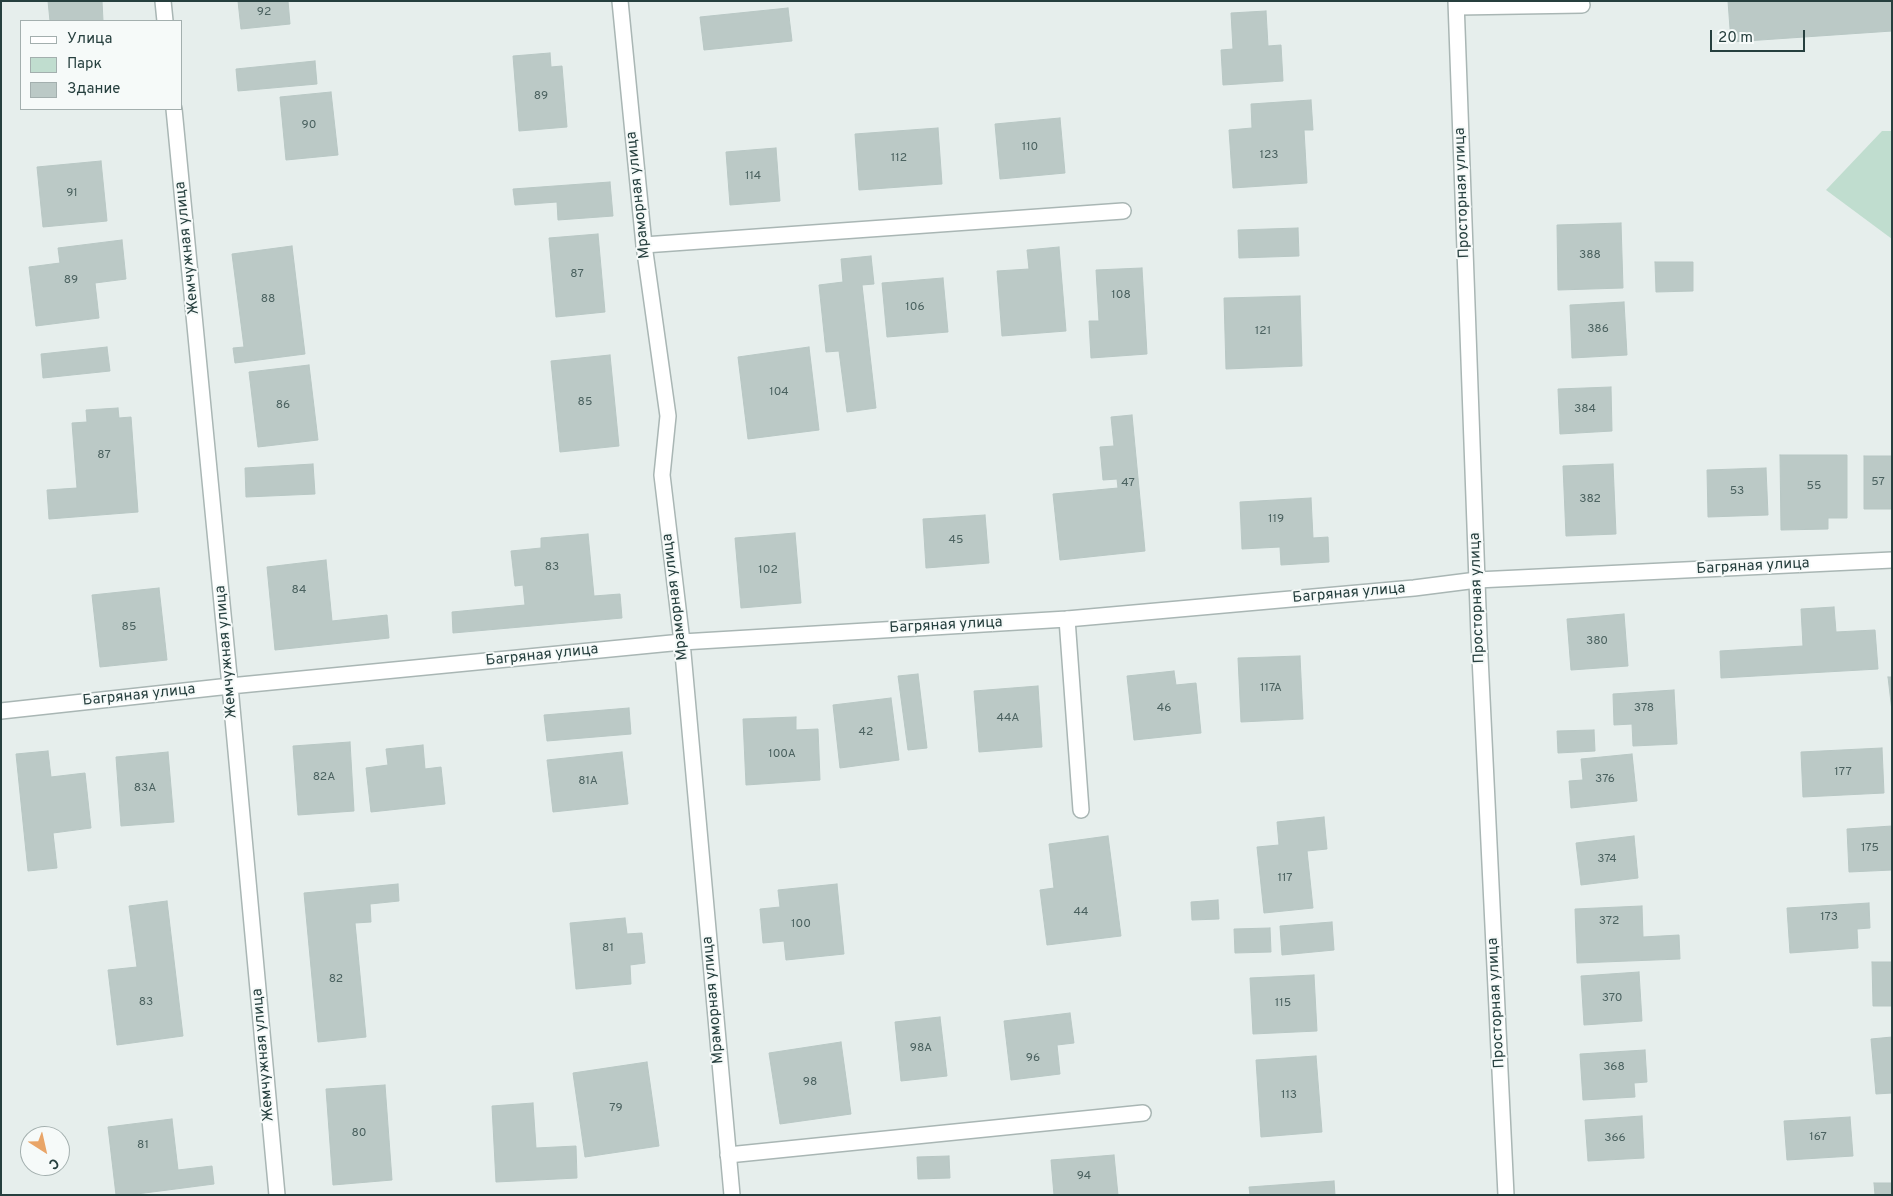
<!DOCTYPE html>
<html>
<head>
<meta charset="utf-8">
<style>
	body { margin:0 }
	#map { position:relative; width:1893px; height:1196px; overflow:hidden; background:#e6eeec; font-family:Overpass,sans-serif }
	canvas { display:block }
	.frame { position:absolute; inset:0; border:2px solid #263f3e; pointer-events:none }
	.legend { position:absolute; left:20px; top:20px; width:162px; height:90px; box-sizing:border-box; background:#f6faf9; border:1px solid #a3afae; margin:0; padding:6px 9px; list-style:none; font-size:15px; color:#263f3e }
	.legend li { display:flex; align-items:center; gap:10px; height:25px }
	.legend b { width:25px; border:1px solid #a3afae }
	.north { position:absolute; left:20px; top:1126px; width:50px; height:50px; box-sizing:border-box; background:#f6faf9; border:1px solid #a3afae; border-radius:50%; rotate:145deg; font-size:14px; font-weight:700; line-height:20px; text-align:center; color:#263f3e }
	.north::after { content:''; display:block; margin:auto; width:18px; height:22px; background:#e9a568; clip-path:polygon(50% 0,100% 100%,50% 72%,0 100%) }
	.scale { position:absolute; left:1710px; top:30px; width:95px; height:22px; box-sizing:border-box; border:2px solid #263f3e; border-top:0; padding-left:6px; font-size:15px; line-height:18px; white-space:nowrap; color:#263f3e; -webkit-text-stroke:4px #f6faf9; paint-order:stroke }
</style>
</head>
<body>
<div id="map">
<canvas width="1893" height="1196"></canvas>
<div class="frame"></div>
<ul class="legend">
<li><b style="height:6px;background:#fff"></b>Улица</li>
<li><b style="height:14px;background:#c0ddcf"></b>Парк</li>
<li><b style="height:14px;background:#bbc9c6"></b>Здание</li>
</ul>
<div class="north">С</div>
<div class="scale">20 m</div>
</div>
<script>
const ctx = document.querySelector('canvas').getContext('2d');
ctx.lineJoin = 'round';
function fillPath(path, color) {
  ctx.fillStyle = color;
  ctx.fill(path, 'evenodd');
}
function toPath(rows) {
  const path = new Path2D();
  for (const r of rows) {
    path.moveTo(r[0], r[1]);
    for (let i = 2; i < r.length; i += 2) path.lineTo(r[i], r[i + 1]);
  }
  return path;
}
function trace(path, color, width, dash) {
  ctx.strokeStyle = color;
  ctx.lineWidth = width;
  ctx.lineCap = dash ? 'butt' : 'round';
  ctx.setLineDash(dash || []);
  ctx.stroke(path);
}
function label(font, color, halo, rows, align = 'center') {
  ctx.font = font + ' Overpass,sans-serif';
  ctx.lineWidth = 4;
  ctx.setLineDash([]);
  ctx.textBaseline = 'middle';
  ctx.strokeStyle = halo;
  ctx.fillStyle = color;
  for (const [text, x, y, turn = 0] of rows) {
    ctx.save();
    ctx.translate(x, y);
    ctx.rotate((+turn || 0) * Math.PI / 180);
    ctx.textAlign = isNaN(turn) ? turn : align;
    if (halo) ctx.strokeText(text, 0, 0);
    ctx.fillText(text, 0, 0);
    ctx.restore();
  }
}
const green = toPath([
	[1882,131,1892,131,1892,239,1826,190]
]);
const building = toPath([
	[48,1,102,1,103,21,50,21,48,1],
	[238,1,288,1,290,24,241,29,238,1],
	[1728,1,1892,1,1892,31,1731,42,1728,1],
	[788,8,792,41,704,50,700,17,788,8],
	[1266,11,1268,46,1281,45,1283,81,1223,85,1221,50,1233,49,1231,13,1266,11],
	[550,53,551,67,562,66,567,127,519,131,513,56,550,53],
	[315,61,317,84,238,91,236,69,315,61],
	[331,92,338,155,286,160,280,97,331,92],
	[1311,100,1313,130,1304,130,1307,183,1233,188,1229,130,1252,128,1251,104,1311,100],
	[1060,118,1065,173,1000,179,995,124,1060,118],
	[938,128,942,184,859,190,855,134,938,128],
	[776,148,780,201,730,205,726,152,776,148],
	[101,161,107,221,43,227,37,167,101,161],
	[610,182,613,216,558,220,557,202,515,205,513,189,610,182],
	[1621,223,1623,288,1558,290,1557,225,1621,223],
	[1298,228,1299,256,1239,258,1238,230,1298,228],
	[598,234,605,312,556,317,549,238,598,234],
	[122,240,126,279,95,283,99,318,36,326,29,267,60,263,58,248,122,240],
	[292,246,305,354,235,363,233,348,244,347,232,254,292,246],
	[1059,247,1066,331,1002,336,997,271,1029,269,1027,250,1059,247],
	[871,256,874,284,862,285,876,408,847,412,839,351,826,352,819,285,843,282,841,259,871,256],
	[1655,262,1693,262,1693,291,1656,292,1655,262],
	[1142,268,1147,354,1091,358,1089,321,1099,321,1096,270,1142,268],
	[943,278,948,332,887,337,882,283,943,278],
	[1300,296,1302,366,1226,369,1224,298,1300,296],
	[1624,302,1627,355,1572,358,1570,305,1624,302],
	[107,347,110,371,43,378,41,354,107,347],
	[809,347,819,430,748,439,738,357,809,347],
	[610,355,619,446,560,452,551,361,610,355],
	[309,365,318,440,258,447,249,372,309,365],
	[1611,387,1612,431,1560,434,1558,389,1611,387],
	[118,408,119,418,131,417,138,512,49,519,47,490,77,488,72,423,87,422,86,410,118,408],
	[1132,415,1145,551,1060,560,1053,494,1118,488,1117,479,1103,480,1100,447,1114,446,1111,417,1132,415],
	[1780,455,1847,455,1847,518,1828,518,1828,529,1781,530,1780,455],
	[1864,456,1892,456,1892,509,1864,509,1864,456],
	[313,464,315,494,246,497,245,468,313,464],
	[1613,464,1616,534,1566,536,1563,466,1613,464],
	[1766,468,1768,515,1708,517,1707,470,1766,468],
	[1311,498,1313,538,1328,537,1329,562,1281,565,1280,547,1242,549,1240,502,1311,498],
	[985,515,989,563,926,568,923,519,985,515],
	[795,533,801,603,741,608,735,538,795,533],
	[588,534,594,596,620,594,622,618,453,633,452,612,525,605,523,585,515,586,511,551,541,548,541,538,588,534],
	[326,560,332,621,387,615,389,638,275,650,267,567,326,560],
	[159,588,167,660,100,667,92,595,159,588],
	[1834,607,1836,632,1875,630,1878,669,1721,678,1720,651,1803,646,1801,609,1834,607],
	[1624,614,1628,666,1571,670,1567,619,1624,614],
	[1300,656,1303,719,1241,722,1238,658,1300,656],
	[1174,671,1176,685,1196,683,1201,733,1134,740,1127,676,1174,671],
	[918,674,927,748,908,750,898,676,918,674],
	[1888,677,1892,677,1892,711,1888,677],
	[1038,686,1042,747,979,752,974,691,1038,686],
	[1674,690,1677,744,1633,746,1632,724,1614,725,1613,694,1674,690],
	[891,698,899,760,840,768,833,705,891,698],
	[629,708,631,734,547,741,544,715,629,708],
	[796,717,796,730,818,729,820,780,746,785,743,719,796,717],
	[1594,730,1595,751,1558,753,1557,731,1594,730],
	[350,742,354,811,298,815,293,746,350,742],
	[423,745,425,769,441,767,445,804,371,812,366,768,388,765,386,749,423,745],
	[1882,748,1884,793,1803,797,1801,752,1882,748],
	[48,751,51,777,85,773,91,828,53,833,57,868,28,871,16,754,48,751],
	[168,752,174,822,121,826,116,757,168,752],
	[622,752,628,804,553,812,547,760,622,752],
	[1632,754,1637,801,1571,808,1569,781,1583,780,1581,759,1632,754],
	[1324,817,1327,849,1307,851,1313,908,1264,913,1257,847,1279,845,1277,822,1324,817],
	[1892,826,1892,870,1849,872,1847,829,1892,826],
	[1108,836,1121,936,1047,945,1040,890,1054,888,1049,844,1108,836],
	[1634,836,1638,878,1581,885,1576,843,1634,836],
	[398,884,399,901,370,904,371,922,355,923,366,1037,318,1042,304,893,398,884],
	[837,884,844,954,786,960,784,941,763,943,760,909,780,907,778,890,837,884],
	[1218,900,1219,919,1192,920,1191,902,1218,900],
	[167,901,183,1036,117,1045,108,970,137,967,129,906,167,901],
	[1869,903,1870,928,1857,929,1858,948,1790,953,1787,908,1869,903],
	[1642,906,1643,937,1679,935,1680,959,1577,963,1575,909,1642,906],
	[625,918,627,934,642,933,645,963,630,965,631,984,576,989,570,923,625,918],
	[1332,922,1334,950,1282,955,1280,926,1332,922],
	[1270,928,1271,952,1235,953,1234,929,1270,928],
	[1872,962,1892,962,1892,1006,1873,1006,1872,962],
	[1639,972,1642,1021,1584,1025,1581,976,1639,972],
	[1314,975,1317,1031,1253,1034,1250,978,1314,975],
	[1070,1013,1074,1043,1057,1045,1060,1074,1011,1080,1004,1021,1070,1013],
	[940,1017,947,1076,901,1081,895,1022,940,1017],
	[1892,1037,1892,1093,1876,1094,1871,1039,1892,1037],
	[841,1042,851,1114,780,1124,769,1053,841,1042],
	[1645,1050,1647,1082,1634,1083,1635,1097,1583,1100,1580,1054,1645,1050],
	[1316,1056,1322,1132,1261,1137,1256,1060,1316,1056],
	[647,1062,659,1146,585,1157,573,1073,647,1062],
	[385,1085,392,1180,333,1185,326,1089,385,1085],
	[533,1103,536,1148,576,1146,577,1178,496,1182,492,1106,533,1103],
	[1642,1116,1644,1158,1588,1161,1585,1120,1642,1116],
	[1850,1117,1853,1156,1787,1160,1784,1121,1850,1117],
	[172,1119,178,1170,212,1166,214,1184,129,1195,116,1195,108,1127,172,1119],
	[1114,1155,1118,1195,1054,1195,1051,1160,1114,1155],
	[949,1156,950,1178,918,1179,917,1157,949,1156],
	[1334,1181,1335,1195,1250,1195,1249,1187,1334,1181],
	[1874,1183,1892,1183,1892,1195,1875,1195,1874,1183]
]);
const service = toPath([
	[1457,7,1582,5],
	[644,245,1123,211],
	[1067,619,1081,810],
	[728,1155,1143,1113]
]);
const minor = toPath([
	[163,1,165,21],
	[620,1,644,245,668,416,662,475,682,642,732,1195],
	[174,109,230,686,277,1195],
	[1,711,230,686,682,642,1067,619,1414,588,1477,580,1892,560]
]);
const tertiary = toPath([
	[1456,1,1479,636,1506,1195]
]);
const numberNames = [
	["92",264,13],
	["89",541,97],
	["90",309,126],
	["110",1030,148],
	["123",1269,156],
	["112",899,159],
	["114",753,177],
	["91",72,194],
	["388",1590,256],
	["87",577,275],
	["89",71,281],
	["108",1121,296],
	["88",268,300],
	["106",915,308],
	["386",1598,330],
	["121",1263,332],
	["104",779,393],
	["85",585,403],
	["86",283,406],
	["384",1585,410],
	["87",104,456],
	["57",1878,483],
	["47",1128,484],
	["55",1814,487],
	["53",1737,492],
	["382",1590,500],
	["119",1276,520],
	["45",956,541],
	["83",552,568],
	["102",768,571],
	["84",299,591],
	["85",129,628],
	["380",1597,642],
	["117А",1271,689],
	["46",1164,709],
	["378",1644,709],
	["44А",1008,719],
	["42",866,733],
	["100А",782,755],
	["177",1843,773],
	["82А",324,778],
	["376",1605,780],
	["81А",588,782],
	["83А",145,789],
	["175",1870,849],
	["374",1607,860],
	["117",1285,879],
	["44",1081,913],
	["173",1829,918],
	["372",1609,922],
	["100",801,925],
	["81",608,949],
	["82",336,980],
	["370",1612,999],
	["83",146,1003],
	["115",1283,1004],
	["98А",921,1049],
	["96",1033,1059],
	["368",1614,1068],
	["98",810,1083],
	["113",1289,1096],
	["79",616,1109],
	["80",359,1134],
	["167",1818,1138],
	["366",1615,1139],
	["81",143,1146],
	["94",1084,1177]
];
const streetNames = [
	["Просторная улица",1463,193,-92],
	["Мраморная улица",639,195,-96],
	["Жемчужная улица",188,248,-96],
	["Багряная улица",1753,567,-3],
	["Багряная улица",1349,594,-5],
	["Мраморная улица",676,597,-97],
	["Просторная улица",1478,598,-92],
	["Багряная улица",946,626,-3],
	["Жемчужная улица",227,652,-95],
	["Багряная улица",542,656,-6],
	["Багряная улица",139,696,-6],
	["Мраморная улица",714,1000,-95],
	["Просторная улица",1497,1003,-93],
	["Жемчужная улица",264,1055,-95]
];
fillPath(green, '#c0ddcf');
fillPath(building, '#bbc9c6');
trace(building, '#b8c7c4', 1);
trace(service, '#a9b6b4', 18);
trace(minor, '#a9b6b4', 18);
trace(tertiary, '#a9b6b4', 18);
trace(service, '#fff', 15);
trace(minor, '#fff', 15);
trace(tertiary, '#fff', 15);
label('12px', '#4b6260', null, numberNames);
label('15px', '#263f3e', '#f6faf9', streetNames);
</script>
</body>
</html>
